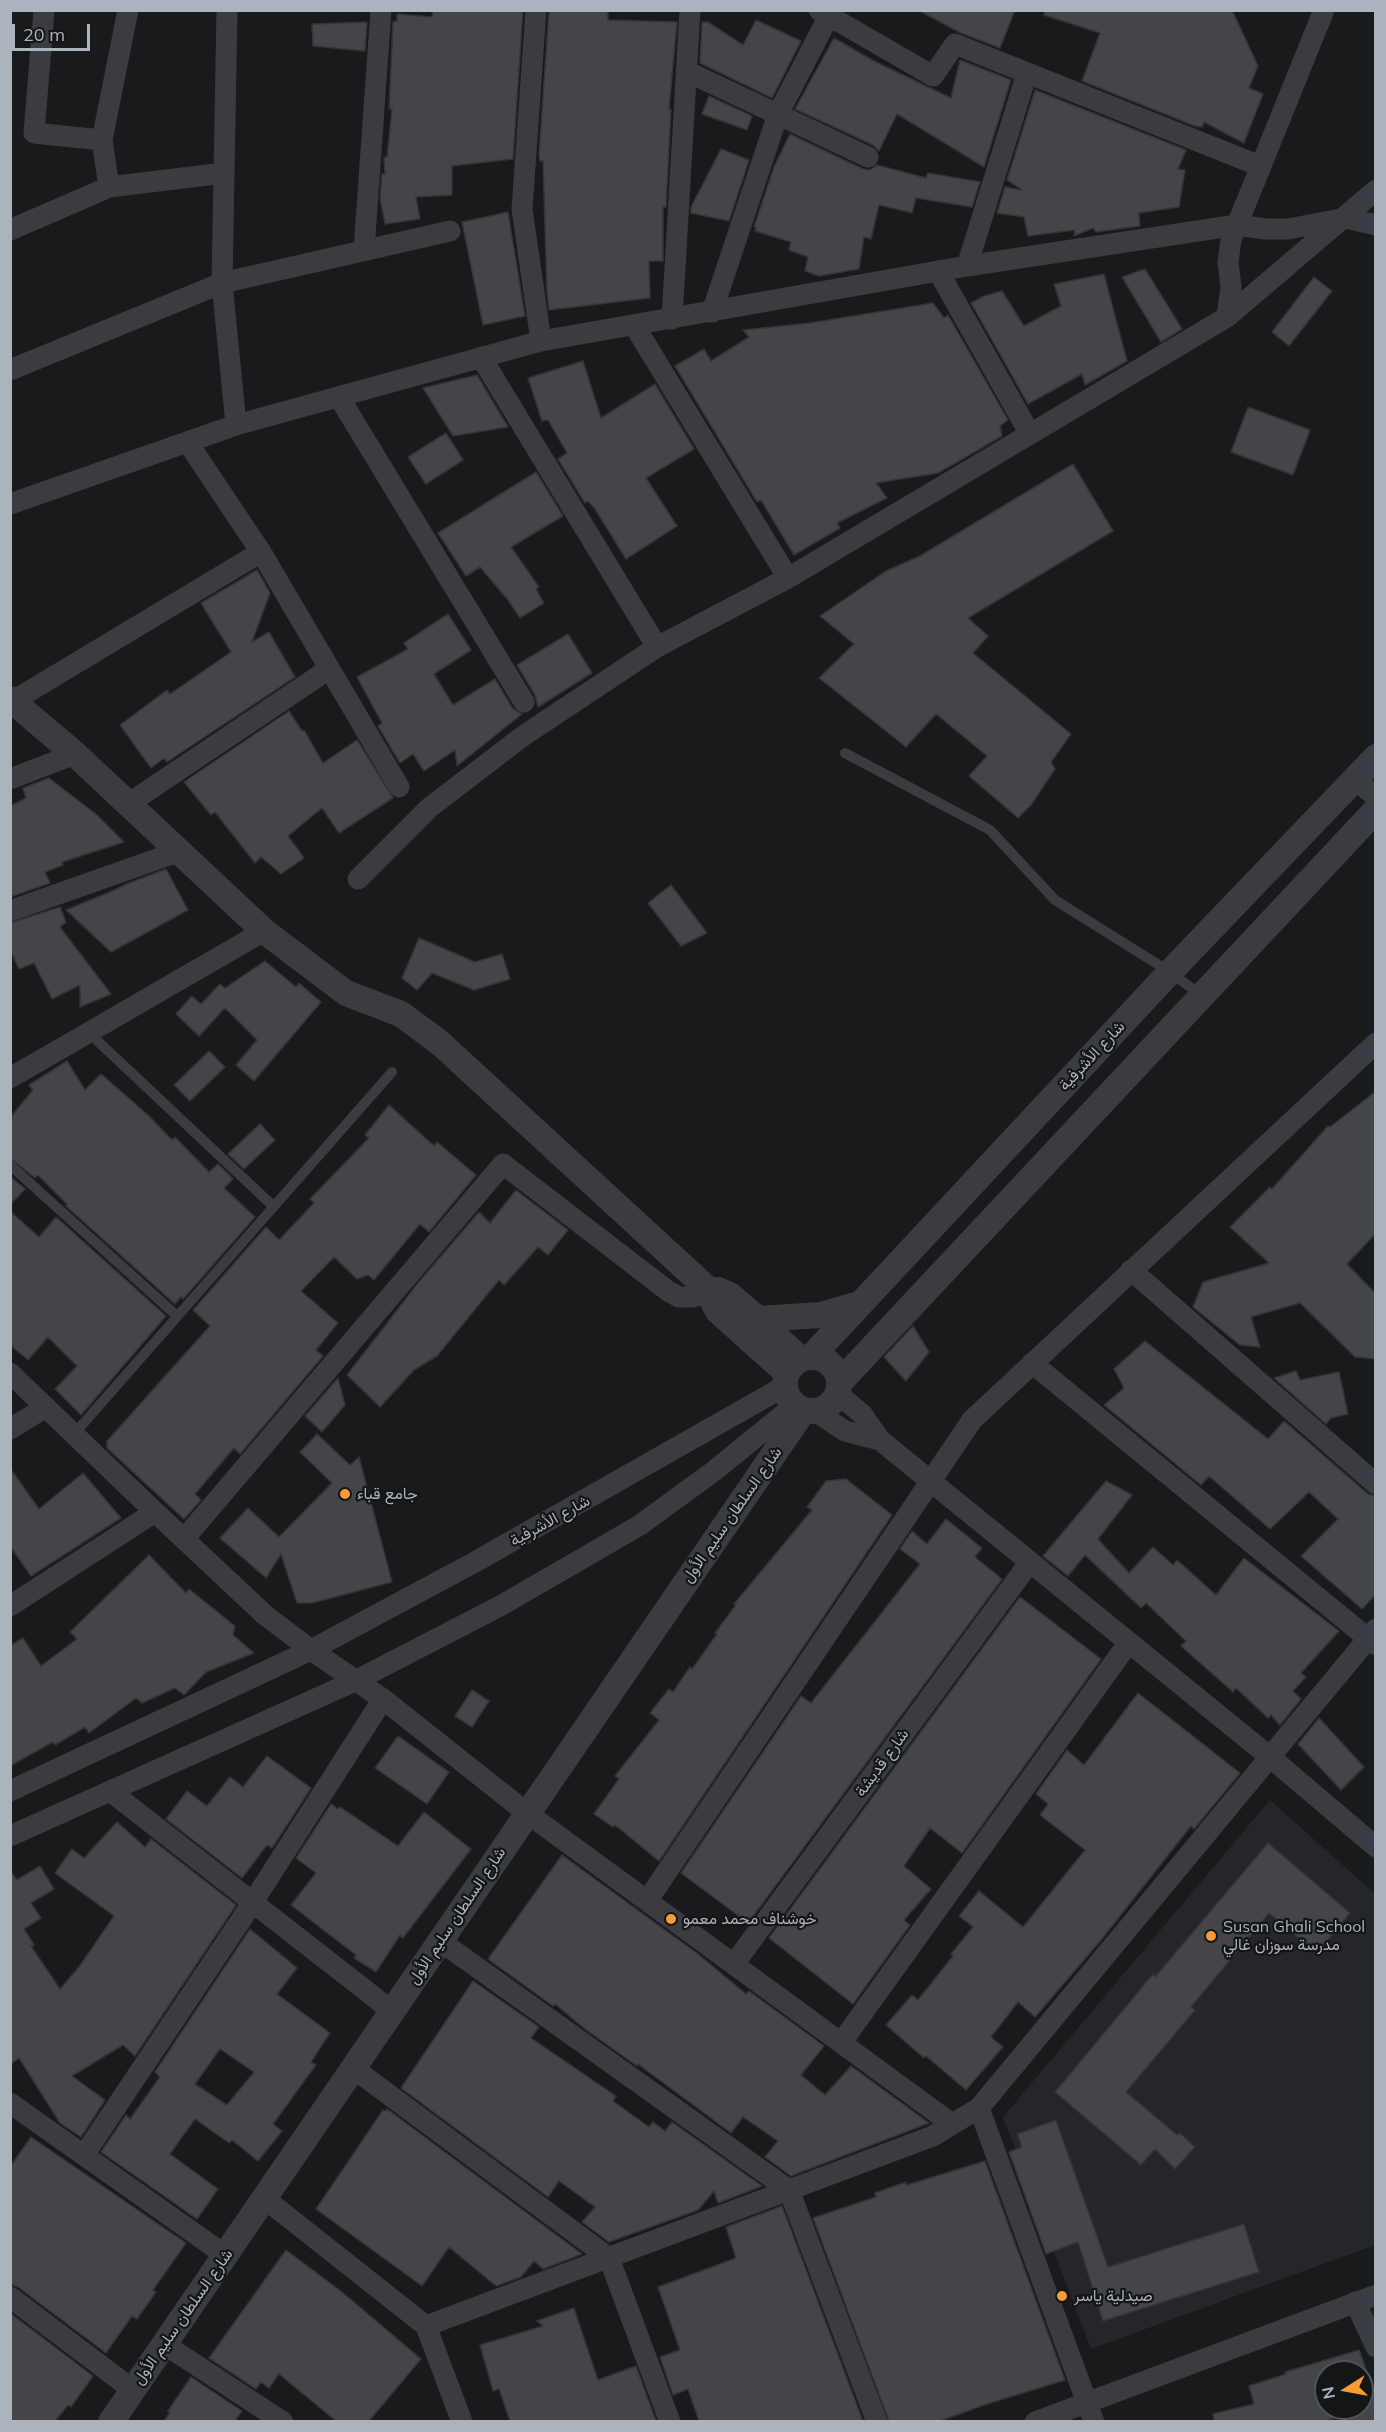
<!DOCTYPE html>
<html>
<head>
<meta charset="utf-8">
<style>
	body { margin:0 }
	#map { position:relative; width:1386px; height:2432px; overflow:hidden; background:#191a1c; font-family:Mulish,sans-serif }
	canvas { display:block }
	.frame { position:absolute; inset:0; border:12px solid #abb3bc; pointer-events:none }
	.north { position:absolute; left:1314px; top:2360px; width:60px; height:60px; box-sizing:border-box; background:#141517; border:2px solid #505459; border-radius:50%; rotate:259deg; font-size:16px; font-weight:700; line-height:24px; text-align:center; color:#abb3bc }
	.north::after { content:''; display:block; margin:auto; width:21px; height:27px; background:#f99b34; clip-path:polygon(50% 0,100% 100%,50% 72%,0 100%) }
	.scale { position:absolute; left:12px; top:24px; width:78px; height:27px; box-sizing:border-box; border:3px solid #abb3bc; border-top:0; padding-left:8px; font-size:18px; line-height:21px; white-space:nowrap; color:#abb3bc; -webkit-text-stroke:4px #141517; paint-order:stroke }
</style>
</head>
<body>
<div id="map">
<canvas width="1386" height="2432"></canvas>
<div class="frame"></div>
<div class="north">N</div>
<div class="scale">20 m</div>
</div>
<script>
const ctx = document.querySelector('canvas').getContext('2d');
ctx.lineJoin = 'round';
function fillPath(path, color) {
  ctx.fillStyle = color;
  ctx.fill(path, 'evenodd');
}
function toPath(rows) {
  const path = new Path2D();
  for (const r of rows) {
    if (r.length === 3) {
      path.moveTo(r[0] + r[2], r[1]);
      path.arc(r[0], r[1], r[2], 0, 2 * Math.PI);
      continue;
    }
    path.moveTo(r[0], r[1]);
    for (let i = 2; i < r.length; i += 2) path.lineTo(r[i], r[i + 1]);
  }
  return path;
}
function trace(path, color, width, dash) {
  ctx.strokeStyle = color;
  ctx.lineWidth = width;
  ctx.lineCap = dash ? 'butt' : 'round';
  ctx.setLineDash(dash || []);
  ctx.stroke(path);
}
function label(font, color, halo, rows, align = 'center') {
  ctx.font = font + ' Mulish,Vazirmatn,sans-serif';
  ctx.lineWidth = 4.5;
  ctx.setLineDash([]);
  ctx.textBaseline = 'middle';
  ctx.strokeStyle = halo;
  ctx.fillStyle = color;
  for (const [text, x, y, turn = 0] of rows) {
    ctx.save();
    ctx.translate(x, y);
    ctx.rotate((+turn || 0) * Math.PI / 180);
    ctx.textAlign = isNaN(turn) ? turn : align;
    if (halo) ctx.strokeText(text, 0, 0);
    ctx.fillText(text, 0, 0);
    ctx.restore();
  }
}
const built = toPath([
	[1270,1800,1375,1894,1375,2245,1091,2349,1003,2117]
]);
const building = toPath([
	[433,10,523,10,513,159,452,166,452,195,416,197,420,219,385,224,380,198,382,174,385,174,384,157,387,157,392,109,389,109,393,22,397,21,397,14,432,17,433,10],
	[549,10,608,10,608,20,677,22,669,109,671,109,666,207,663,207,663,261,649,261,650,298,549,310,547,293,543,161,540,161,539,155,549,10],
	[918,10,1015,10,1000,48,961,33,918,10],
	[1045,10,1232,10,1258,66,1249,88,1263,94,1244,143,1204,122,1202,127,1195,126,1082,81,1100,33,1044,15,1045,10],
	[756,20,801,41,772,98,700,63,702,22,708,22,743,45,756,20],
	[367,22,365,51,313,46,312,24,367,22],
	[834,38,874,61,951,98,960,60,1011,80,984,167,897,114,879,151,873,145,795,109,834,38],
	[1035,90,1186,150,1178,169,1185,170,1179,207,1139,213,1140,226,1096,232,1093,228,1074,236,1075,230,1028,236,1024,217,997,213,1005,187,1022,190,1007,180,1035,90],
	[709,96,752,116,747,130,702,114,709,96],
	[790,134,863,169,870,170,877,165,926,178,928,173,980,182,972,207,916,198,912,213,879,205,871,239,864,237,859,269,819,276,805,271,808,257,789,250,791,242,755,231,756,227,754,227,774,167,790,134],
	[721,149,749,160,729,221,691,213,691,207,721,149],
	[508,212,525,316,483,325,462,222,508,212],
	[1145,269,1182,329,1161,342,1122,277,1145,269],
	[1104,274,1127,361,1085,385,1082,374,1028,404,971,303,984,296,1002,291,1024,326,1061,306,1054,284,1104,274],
	[1314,277,1332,291,1289,346,1272,332,1314,277],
	[933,303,944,318,948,315,1008,420,1000,426,1002,436,938,473,876,483,887,498,837,523,840,528,794,555,761,500,757,502,675,366,704,349,711,361,749,337,743,330,810,323,933,303],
	[583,361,601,418,655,384,694,449,646,478,677,526,626,559,595,509,588,501,585,503,558,459,567,453,548,420,542,421,528,378,583,361],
	[477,375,508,427,453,436,423,388,477,375],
	[1248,407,1310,430,1293,475,1231,452,1248,407],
	[446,433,463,460,426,484,408,457,446,433],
	[1073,464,1113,531,968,618,988,636,973,653,1071,734,1051,762,1055,769,1031,805,1018,818,969,776,987,756,936,714,906,747,819,678,854,644,820,616,886,571,920,556,1073,464],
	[536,472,563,516,511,547,539,587,536,589,544,603,520,618,508,600,480,567,466,576,438,533,536,472],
	[257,570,270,593,252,642,269,632,295,677,167,762,164,758,151,768,120,725,167,690,170,694,231,652,201,603,257,570],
	[448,614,471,650,434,674,453,705,495,679,513,709,522,714,457,766,455,750,424,771,413,754,400,763,378,726,382,723,357,677,408,649,404,643,448,614],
	[568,634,592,673,538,707,535,695,517,665,568,634],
	[289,711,302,731,304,730,323,763,357,740,393,798,339,833,322,808,288,836,304,858,281,874,261,857,255,863,215,812,211,815,184,782,289,711],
	[49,778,97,815,124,842,62,862,63,865,45,872,50,883,10,897,10,806,26,798,23,788,49,778],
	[166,869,188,910,111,952,66,910,110,892,129,883,166,869],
	[671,885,707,933,681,946,648,903,671,885],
	[60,907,66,922,60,927,111,994,80,1007,80,985,52,999,34,963,19,969,10,950,10,923,60,907],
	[419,938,475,962,502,954,510,979,474,990,432,973,417,990,402,978,419,938],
	[265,961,296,987,299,983,321,1002,254,1081,236,1065,257,1040,225,1008,199,1036,176,1014,192,996,201,1004,220,984,225,988,265,961],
	[209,1051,225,1067,190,1101,174,1085,209,1051],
	[67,1061,85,1090,101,1074,148,1115,172,1140,175,1137,209,1172,218,1164,233,1179,224,1188,255,1217,183,1299,181,1297,175,1304,66,1206,67,1204,38,1175,35,1178,10,1158,10,1118,33,1090,29,1085,67,1061],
	[1376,1091,1376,1233,1347,1264,1376,1294,1376,1359,1355,1357,1300,1303,1251,1317,1260,1347,1240,1345,1193,1307,1203,1282,1269,1263,1230,1227,1270,1187,1272,1189,1328,1126,1330,1127,1376,1091],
	[389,1105,434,1146,437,1142,476,1175,429,1232,420,1224,374,1280,368,1275,357,1279,334,1257,301,1291,338,1323,316,1350,323,1356,240,1454,234,1448,195,1494,201,1500,184,1519,107,1448,107,1441,210,1326,193,1310,266,1227,279,1240,314,1203,310,1199,369,1138,365,1135,389,1105],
	[260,1124,275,1140,244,1169,228,1154,260,1124],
	[10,1176,25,1189,10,1205,10,1176],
	[516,1190,568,1230,548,1255,538,1247,504,1285,499,1280,437,1356,414,1370,380,1407,347,1375,418,1283,479,1212,490,1223,516,1190],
	[10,1211,39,1237,56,1217,166,1316,81,1415,55,1389,77,1366,48,1337,28,1360,10,1345,10,1211],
	[913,1326,929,1352,906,1381,884,1357,913,1326],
	[1145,1341,1268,1439,1284,1421,1368,1494,1376,1496,1376,1594,1362,1609,1301,1556,1338,1519,1309,1492,1270,1529,1209,1476,1201,1485,1104,1405,1124,1388,1114,1369,1145,1341],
	[1296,1371,1300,1380,1339,1372,1348,1414,1331,1418,1326,1424,1274,1378,1296,1371],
	[338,1378,345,1405,322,1432,305,1416,338,1378],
	[317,1434,350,1465,359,1457,392,1582,312,1603,297,1603,281,1554,266,1578,220,1538,248,1508,279,1537,332,1483,300,1452,317,1434],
	[10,1468,39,1509,83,1473,121,1518,31,1576,10,1546,10,1468],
	[846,1479,892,1515,659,1861,615,1825,613,1827,594,1814,619,1779,615,1776,659,1720,650,1713,669,1689,673,1692,690,1667,692,1669,717,1634,715,1633,736,1605,734,1604,812,1510,807,1507,826,1481,846,1479],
	[1106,1481,1132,1495,1098,1539,1129,1573,1153,1547,1173,1565,1177,1560,1216,1595,1244,1558,1339,1631,1301,1673,1306,1677,1293,1691,1301,1699,1280,1725,1271,1715,1268,1718,1236,1688,1233,1692,1181,1646,1186,1641,1146,1603,1141,1608,1085,1555,1068,1576,1043,1556,1106,1481],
	[946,1519,982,1548,975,1557,1002,1579,748,1923,681,1873,801,1696,811,1703,920,1564,900,1549,912,1531,927,1544,946,1519],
	[149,1555,186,1593,189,1589,235,1626,233,1635,254,1653,206,1672,184,1695,175,1688,142,1703,136,1698,89,1733,85,1727,55,1745,53,1742,10,1766,10,1646,23,1638,41,1666,77,1639,70,1632,149,1555],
	[1020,1597,1101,1659,962,1853,930,1828,904,1866,931,1889,904,1920,910,1925,853,2004,769,1938,1020,1597],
	[472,1690,489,1701,472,1727,455,1716,472,1690],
	[1138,1693,1240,1773,1194,1829,1191,1826,1101,1940,1035,2017,1018,2002,991,2037,1003,2047,966,2090,926,2056,924,2058,886,2025,912,1995,918,2000,953,1956,951,1954,973,1927,959,1916,979,1891,1023,1927,1085,1850,1040,1815,1048,1804,1036,1794,1067,1750,1084,1765,1138,1693],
	[1319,1718,1364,1767,1341,1790,1298,1744,1319,1718],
	[398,1736,449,1772,427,1804,375,1768,398,1736],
	[267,1756,311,1788,272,1848,267,1845,242,1878,166,1819,187,1791,207,1806,230,1777,243,1787,267,1756],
	[331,1804,338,1809,340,1807,398,1846,424,1812,471,1849,403,1938,400,1935,376,1972,354,1958,356,1955,291,1905,316,1873,296,1858,331,1804],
	[117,1822,145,1847,151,1839,236,1905,135,2056,123,2045,72,2076,105,2100,81,2137,60,2123,19,2058,10,2065,10,1870,17,1880,40,1866,54,1889,31,1903,41,1918,24,1929,34,1945,31,1946,60,1989,79,1967,114,1916,55,1873,72,1849,84,1858,117,1822],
	[1268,1843,1350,1913,1317,1953,1269,1913,1191,2007,1195,2010,1126,2092,1177,2135,1180,2133,1195,2147,1175,2169,1155,2149,1141,2165,1055,2092,1153,1974,1155,1977,1268,1843],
	[562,1855,698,1954,746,1994,749,1991,824,2046,801,2075,825,2095,851,2066,929,2123,791,2176,765,2157,778,2141,743,2117,731,2133,638,2064,637,2066,585,2029,555,2004,553,2006,488,1959,562,1855],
	[250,1929,297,1968,277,1994,330,2033,311,2062,316,2065,273,2124,282,2131,258,2161,232,2140,229,2143,195,2119,170,2154,218,2189,197,2219,101,2152,126,2115,130,2119,160,2077,155,2072,250,1929],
	[220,2049,254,2072,227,2105,195,2084,220,2049],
	[473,1981,539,2027,531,2038,616,2096,613,2101,649,2127,653,2122,665,2131,672,2122,762,2186,718,2203,714,2191,698,2210,609,2242,582,2222,595,2207,559,2181,548,2197,401,2088,473,1981],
	[387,2109,582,2254,543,2269,534,2261,521,2277,496,2286,449,2247,422,2286,316,2209,383,2110,386,2111,387,2109],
	[1056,2120,1108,2267,1244,2224,1259,2272,1103,2321,1078,2242,1046,2254,1009,2152,1022,2147,1017,2134,1056,2120],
	[31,2137,186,2243,153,2290,156,2292,137,2319,132,2316,106,2353,18,2287,10,2284,10,2167,31,2137],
	[985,2161,1065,2380,987,2404,940,2421,889,2421,813,2218,876,2197,875,2193,906,2182,907,2185,985,2161],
	[782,2206,863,2421,699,2421,688,2389,673,2395,660,2357,680,2350,658,2287,736,2258,726,2227,782,2206],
	[286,2250,342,2292,421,2359,369,2421,336,2421,279,2374,269,2388,261,2382,256,2389,209,2358,286,2250],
	[574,2308,598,2380,636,2366,656,2421,510,2421,499,2389,493,2391,480,2345,543,2326,537,2321,574,2308],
	[10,2313,93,2376,71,2407,68,2405,55,2421,10,2421,10,2313],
	[1359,2350,1376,2397,1376,2421,1350,2421,1348,2414,1325,2421,1214,2421,1213,2414,1254,2404,1249,2386,1286,2374,1285,2372,1359,2350],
	[1326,2372,1362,2372,1362,2408,1326,2408,1326,2372],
	[191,2377,242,2411,235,2421,164,2421,170,2412,168,2411,191,2377]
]);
const service = toPath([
	[845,753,990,830,1055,900,1170,972,1202,996],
	[88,1032,273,1206],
	[10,1165,177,1316],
	[74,1434,392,1072]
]);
const minor = toPath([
	[44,10,34,133,102,140,109,187],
	[536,10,522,209,541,341],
	[819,10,933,76,955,44,1260,166],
	[686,71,868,157],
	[102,140,128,10],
	[10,230,109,187,224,173],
	[364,250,381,10],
	[967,266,1027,73],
	[938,271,1030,434],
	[712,312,778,114,832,10],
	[1227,317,1231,287,1228,262,1231,240,1324,10],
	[672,319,690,10],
	[634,325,788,578],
	[481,357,657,647],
	[10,370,222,283,450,231],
	[339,397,524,702],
	[236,425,541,341,967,266,1237,225,1265,229,1288,229,1346,218,1376,225],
	[188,443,261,552,399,787],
	[10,504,236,425,222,283,227,10],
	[13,701,261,552],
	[10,779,75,754],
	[1356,780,1376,797],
	[128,804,329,669],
	[358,879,429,808,523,736,657,647,788,578,1227,317,1376,190],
	[10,911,180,851],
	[10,1078,264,931],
	[1131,1270,1376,1484],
	[1032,1363,1376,1645],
	[10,1373,155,1512,265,1615,311,1650,383,1699,527,1813,952,2124],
	[838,1394,862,1414,880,1440,1270,1757,1376,1847],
	[815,1411,845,1431,880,1440],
	[10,1429,46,1407],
	[184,1539,503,1164,668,1291,679,1297,693,1297,711,1292],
	[10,1606,155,1512],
	[10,1791,311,1650,475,1562,785,1386],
	[110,1791,392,2011],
	[10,1836,355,1681,502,1605,640,1525,714,1471,795,1405],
	[647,1901,972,1420,1376,1043],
	[440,1941,789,2190,877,2422],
	[734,1964,1030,1562],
	[841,2043,1129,1642],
	[353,2068,609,2258,670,2422],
	[10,2103,225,2255],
	[979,2108,1094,2422],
	[84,2155,253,1902,383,1699],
	[264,2198,426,2326,462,2422],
	[10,2297,133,2390],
	[1355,2302,1376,2347],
	[426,2326,933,2136,979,2108,1376,1629],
	[164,2344,283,2422],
	[1035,2422,1376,2295]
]);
const tertiary = toPath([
	[10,699,75,754,264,931,346,993,401,1014,440,1043,711,1292,711,1298,718,1311,787,1373],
	[711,1292,718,1290,730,1295,758,1319,800,1359],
	[758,1319,821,1315,859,1304],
	[812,1384,27],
	[811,1357,1170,972,1376,757],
	[840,1382,1376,810],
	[111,2422,804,1410]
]);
const markers = [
	[345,1494,6,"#f99b34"],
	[671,1919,6,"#f99b34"],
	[1211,1936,6,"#f99b34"],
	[1062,2296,6,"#f99b34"]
];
const streetNames = [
	["شارع الأشرفية",1092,1056,-47],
	["شارع السلطان سليم الأول",732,1515,-55],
	["شارع الأشرفية",550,1521,-29],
	["شارع قديشة",882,1763,-54],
	["شارع السلطان سليم الأول",457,1916,-56],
	["شارع السلطان سليم الأول",183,2317,-55]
];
const poiNames = [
	["جامع قباء",357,1494],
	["خوشناف محمد معمو",683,1919],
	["Susan Ghali School",1223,1927],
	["مدرسة سوزان غالي",1223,1945],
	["صيدلية ياسر",1074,2296]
];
fillPath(built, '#252629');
fillPath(building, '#434549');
trace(building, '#333438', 1.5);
trace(service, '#3a3c41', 10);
trace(minor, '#3a3c41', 21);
trace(tertiary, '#3a3c41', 26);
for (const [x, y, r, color] of markers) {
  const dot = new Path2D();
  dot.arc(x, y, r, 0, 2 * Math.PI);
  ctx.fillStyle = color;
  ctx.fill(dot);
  trace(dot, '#141517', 2);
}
label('16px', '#abb3bc', '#141517', streetNames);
label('16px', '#abb3bc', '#141517', poiNames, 'left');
</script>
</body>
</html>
